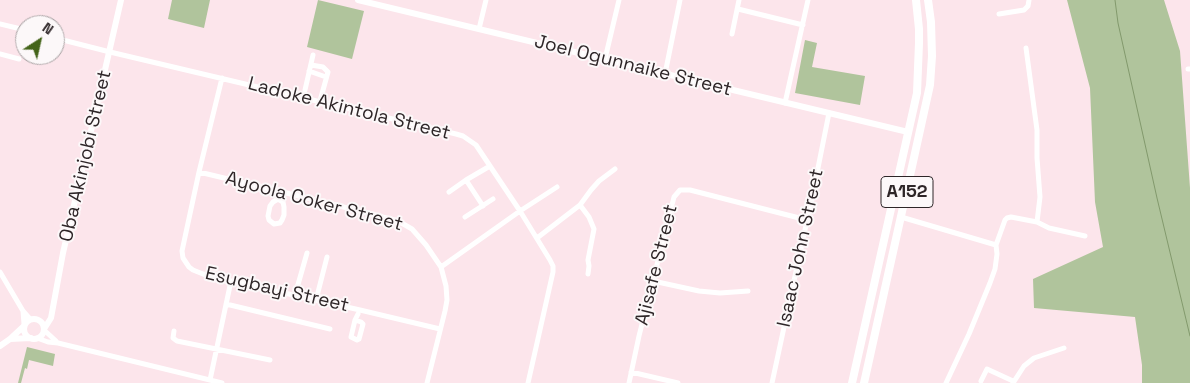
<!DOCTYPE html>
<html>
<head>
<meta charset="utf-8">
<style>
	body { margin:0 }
	#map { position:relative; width:1190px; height:383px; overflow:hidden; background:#fce5eb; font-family:"Space Grotesk",sans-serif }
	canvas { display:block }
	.north { position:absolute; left:15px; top:15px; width:50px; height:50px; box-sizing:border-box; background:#fcf8f9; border:1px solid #aaa4a5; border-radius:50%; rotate:35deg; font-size:14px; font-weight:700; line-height:20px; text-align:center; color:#2e2628 }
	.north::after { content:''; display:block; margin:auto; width:18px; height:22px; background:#446419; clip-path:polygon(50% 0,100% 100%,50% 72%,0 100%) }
</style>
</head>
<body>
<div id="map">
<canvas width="1190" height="383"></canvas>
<div class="north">N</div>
</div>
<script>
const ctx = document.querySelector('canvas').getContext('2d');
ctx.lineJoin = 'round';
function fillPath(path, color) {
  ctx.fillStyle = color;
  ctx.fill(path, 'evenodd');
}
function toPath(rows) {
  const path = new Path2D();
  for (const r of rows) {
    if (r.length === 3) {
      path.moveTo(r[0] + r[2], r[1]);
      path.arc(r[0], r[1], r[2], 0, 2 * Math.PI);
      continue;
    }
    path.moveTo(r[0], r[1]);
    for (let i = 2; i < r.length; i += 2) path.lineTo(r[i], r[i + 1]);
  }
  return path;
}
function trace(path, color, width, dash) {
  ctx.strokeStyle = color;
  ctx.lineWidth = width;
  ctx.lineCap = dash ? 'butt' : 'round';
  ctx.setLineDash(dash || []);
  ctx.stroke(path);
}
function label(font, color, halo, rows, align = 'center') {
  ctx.font = font + ' "Space Grotesk",sans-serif';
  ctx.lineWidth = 4;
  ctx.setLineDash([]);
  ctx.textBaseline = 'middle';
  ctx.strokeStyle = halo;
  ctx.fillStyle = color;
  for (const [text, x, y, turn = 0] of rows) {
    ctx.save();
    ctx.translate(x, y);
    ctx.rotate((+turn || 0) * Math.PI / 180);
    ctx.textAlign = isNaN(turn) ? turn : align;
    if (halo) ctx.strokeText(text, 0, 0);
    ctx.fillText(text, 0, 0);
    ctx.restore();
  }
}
const green = toPath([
	[172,0,210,0,204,28,168,19],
	[318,0,364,11,352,59,307,47],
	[1067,0,1164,0,1180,51,1190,188,1190,383,1142,383,1142,365,1135,317,1034,308,1033,279,1103,247,1095,202,1090,88],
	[805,40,817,43,812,67,865,76,860,105,795,93],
	[27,347,55,354,53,366,29,360,27,369,25,368,21,383,18,383]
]);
const stream = toPath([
	[1115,0,1118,23,1157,198,1190,336]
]);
const minor = toPath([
	[738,9,803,25],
	[999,14,1024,10,1028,6,1029,0],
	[0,24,25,30],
	[479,29,486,0],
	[732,34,739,0],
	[55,38,110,52,456,134,463,136,476,145,520,211,550,260,553,266,553,272,528,383],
	[1026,48,1037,130,1037,158,1040,197,1037,222],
	[0,54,19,59],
	[605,59,619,0],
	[311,65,323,67,328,72,320,101],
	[1188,69,1190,69],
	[309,71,326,77],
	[665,74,680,0],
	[222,78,199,172,182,251,183,258,189,267,193,270,203,274,231,281,360,310,440,329],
	[305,90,313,55],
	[785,103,808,0],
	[199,172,328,203,398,221,412,229,426,245,441,267,446,286,447,300,445,311,427,383],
	[466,180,483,206],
	[449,192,466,180,490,166],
	[278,199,283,202,284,207,284,215,282,220,280,223,274,224,269,220,268,216,270,206,273,202,278,199,280,192],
	[580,205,589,217,594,229,588,260,589,266,588,274],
	[465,217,493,199],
	[901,217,996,245],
	[537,238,580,205,591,190,599,181,615,169],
	[441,267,520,211,557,187],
	[0,272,23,311,30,319],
	[653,281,699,291,720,293,748,291],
	[295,295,307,253],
	[316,300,327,257],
	[226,304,330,329],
	[23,311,24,324],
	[355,320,361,322,363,324,359,339,357,340,351,337,355,320,358,314],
	[44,330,56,341],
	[174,331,173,338,177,341,270,360],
	[37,338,48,342,58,343,222,383],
	[631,372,678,383],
	[210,380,231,281],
	[981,381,987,369,1013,381],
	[629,383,639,336,674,197,680,190,690,190,807,220],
	[772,383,814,188,829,113],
	[946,383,969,334,990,283,995,269,997,254,996,245,1005,220,1007,218,1011,217,1037,222,1049,228,1085,236],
	[1013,383,1024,366,1034,358,1064,348]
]);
const tertiary = toPath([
	[358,0,908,132],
	[34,329,10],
	[44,329,51,318,63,253,121,0],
	[10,339,31,338],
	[0,346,10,339,24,326]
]);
const primary = toPath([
	[852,383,917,93,919,43,919,29,916,0],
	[864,383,919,135,930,85,932,56,931,22,928,0]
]);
const shields = [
	[907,192,52]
];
const shieldNames = [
	["A152",907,192]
];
const streetNames = [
	["Joel Ogunnaike Street",633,66,14],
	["Ladoke Akintola Street",349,109,14],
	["Oba Akinjobi Street",86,156,-77],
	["Ayoola Coker Street",314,202,15],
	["Isaac John Street",801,248,-78],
	["Ajisafe Street",657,265,-76],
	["Esugbayi Street",277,290,13]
];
fillPath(green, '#b0c49c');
trace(stream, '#82996c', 1);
trace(minor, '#fff', 5);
trace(tertiary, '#fff', 6);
trace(primary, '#fff', 8);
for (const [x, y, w] of shields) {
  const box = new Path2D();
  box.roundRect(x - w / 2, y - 15.5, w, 31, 4);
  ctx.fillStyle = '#fcf8f9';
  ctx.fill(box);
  trace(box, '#2e2628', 1);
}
label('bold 18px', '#2e2628', null, shieldNames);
label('19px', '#2e2628', '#fcf8f9', streetNames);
</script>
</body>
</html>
